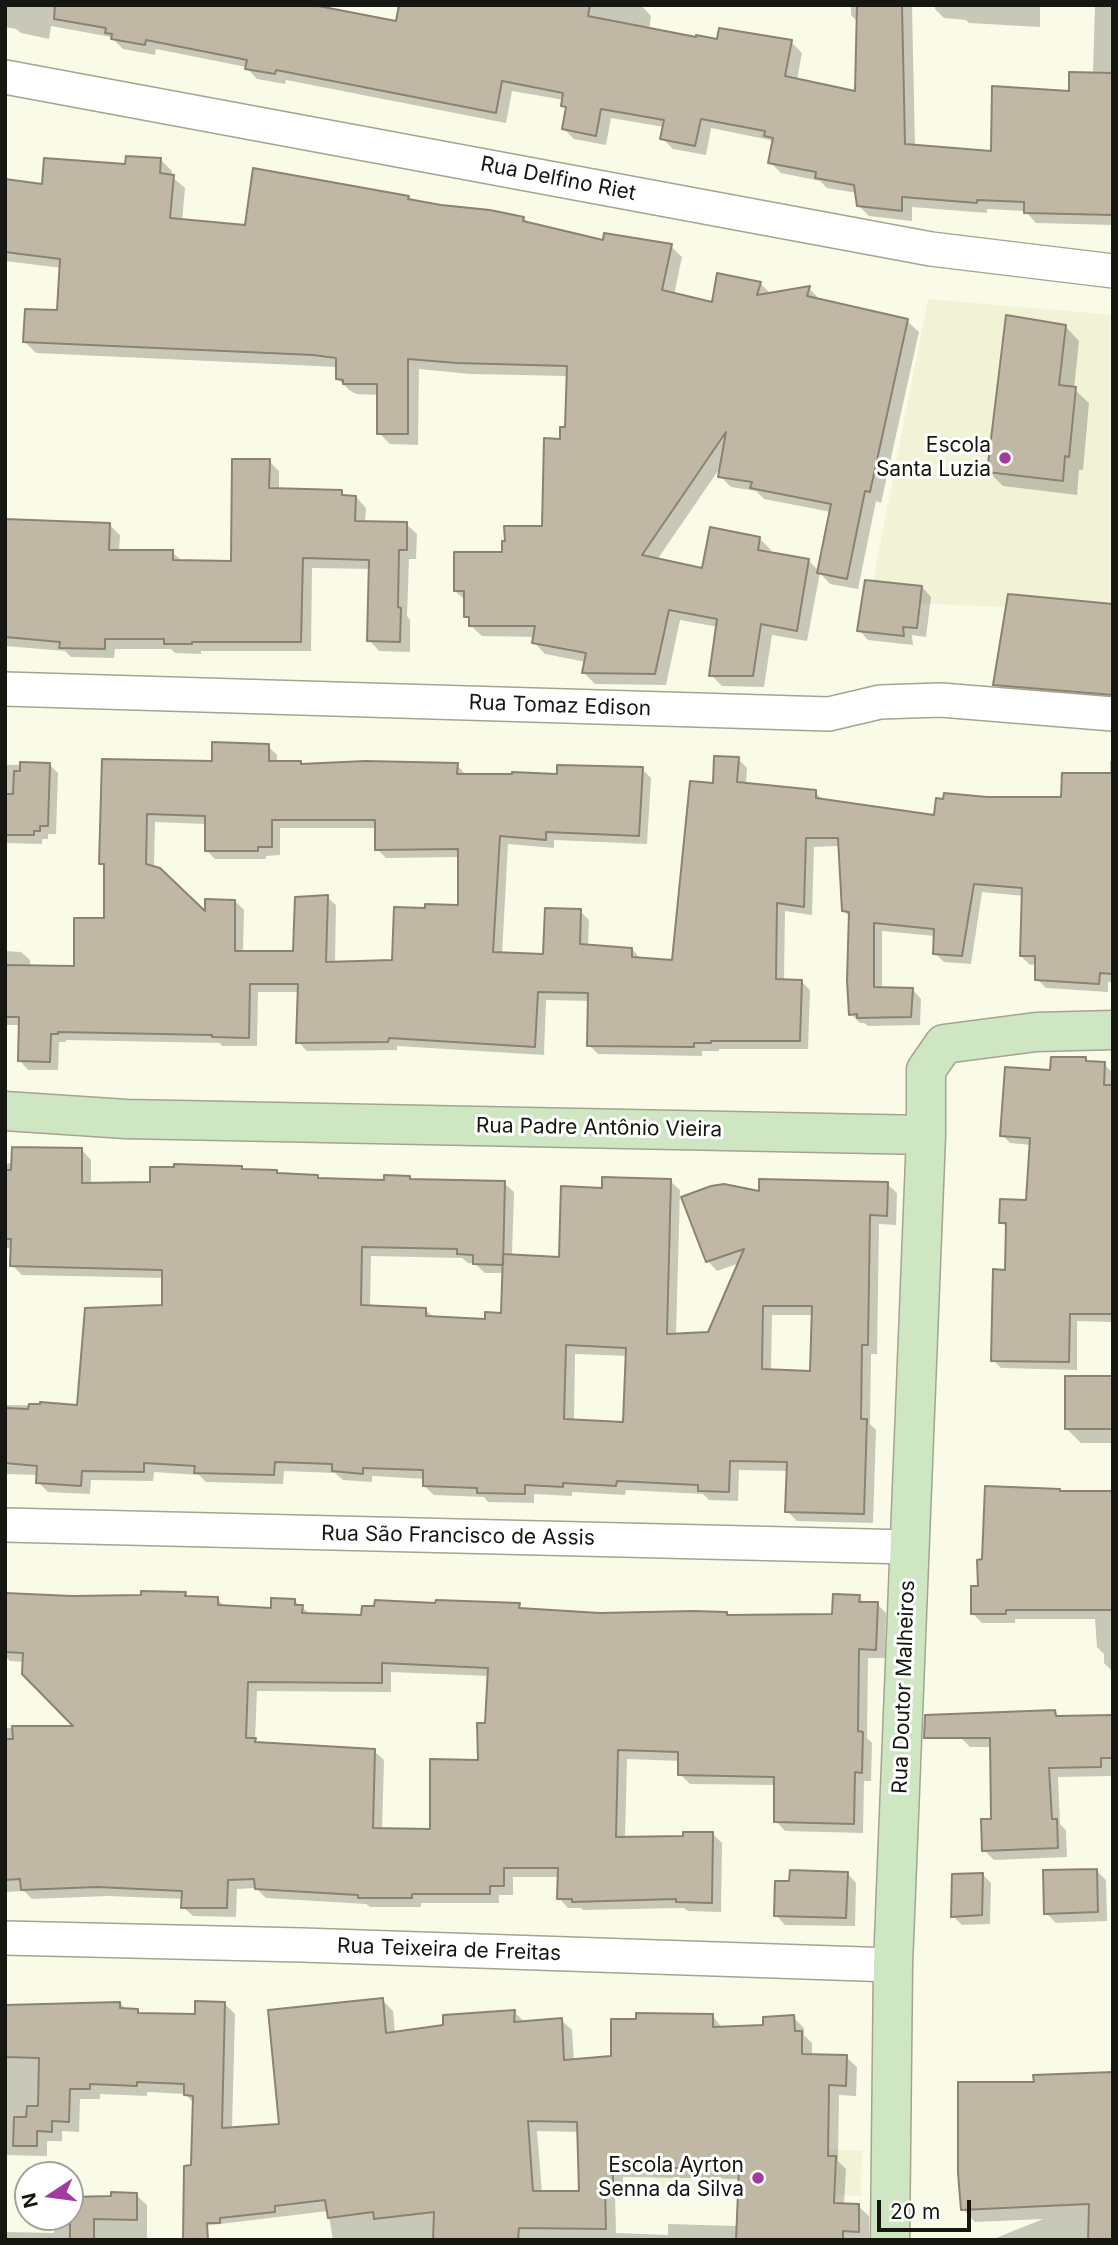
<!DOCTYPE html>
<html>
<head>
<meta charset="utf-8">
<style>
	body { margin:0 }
	#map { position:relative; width:1118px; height:2245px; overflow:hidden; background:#fafbe7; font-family:Inter,sans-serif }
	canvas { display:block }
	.frame { position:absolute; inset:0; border:7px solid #161710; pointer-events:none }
	.north { position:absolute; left:14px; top:2161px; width:70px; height:70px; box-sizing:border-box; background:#fff; border:2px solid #a2a29f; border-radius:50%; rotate:257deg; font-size:19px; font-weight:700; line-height:28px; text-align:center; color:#161710 }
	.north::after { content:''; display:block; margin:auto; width:24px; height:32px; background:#a13b9f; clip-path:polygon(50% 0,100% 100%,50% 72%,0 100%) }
	.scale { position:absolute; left:877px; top:2200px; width:94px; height:32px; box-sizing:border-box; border:4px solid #161710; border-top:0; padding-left:9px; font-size:21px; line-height:24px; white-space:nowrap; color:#161710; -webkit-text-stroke:5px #fff; paint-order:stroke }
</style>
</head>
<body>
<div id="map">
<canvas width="1118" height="2245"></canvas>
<div class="frame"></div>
<div class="north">N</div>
<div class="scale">20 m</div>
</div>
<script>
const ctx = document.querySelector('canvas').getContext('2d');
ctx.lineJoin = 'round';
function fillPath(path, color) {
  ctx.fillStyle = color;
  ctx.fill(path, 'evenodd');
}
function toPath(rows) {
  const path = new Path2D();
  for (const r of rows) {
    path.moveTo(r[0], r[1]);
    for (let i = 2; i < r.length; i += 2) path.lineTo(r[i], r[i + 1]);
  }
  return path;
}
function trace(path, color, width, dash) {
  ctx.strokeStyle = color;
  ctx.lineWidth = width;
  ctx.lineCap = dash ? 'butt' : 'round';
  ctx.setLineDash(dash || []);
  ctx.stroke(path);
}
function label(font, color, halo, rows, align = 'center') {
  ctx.font = font + ' Inter,sans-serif';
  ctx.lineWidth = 6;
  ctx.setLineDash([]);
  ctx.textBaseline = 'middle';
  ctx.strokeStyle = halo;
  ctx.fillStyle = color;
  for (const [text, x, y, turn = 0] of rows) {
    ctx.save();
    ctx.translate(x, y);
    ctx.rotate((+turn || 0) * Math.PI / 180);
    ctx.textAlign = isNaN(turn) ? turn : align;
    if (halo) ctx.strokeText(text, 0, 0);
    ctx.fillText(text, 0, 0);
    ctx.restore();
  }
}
const built = toPath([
	[928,299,1113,315,1113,612,869,601],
	[828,2149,862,2151,861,2196,654,2188,655,2167]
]);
const shadow = toPath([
	[5,5,313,5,397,23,400,5,641,5,651,16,649,30,718,41,791,42,802,53,797,80,857,93,859,23,851,15,851,5,912,5,915,147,993,153,1093,74,1095,5,1113,5,1113,225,1036,223,1025,211,987,209,987,213,912,207,912,221,869,216,858,205,857,193,827,188,820,181,781,173,770,162,774,143,770,140,711,128,706,155,673,149,662,138,664,127,611,118,606,145,574,139,564,129,567,110,563,106,564,100,512,91,506,123,286,80,285,84,257,79,246,67,156,49,155,55,123,49,111,37,51,26,49,39,21,33,16,29,5,27],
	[935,5,1040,5,1040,27,969,23,966,20,944,18,935,9],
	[160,159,172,171,171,176,185,188,182,221,247,227,408,197,412,201,523,218,530,225,604,242,671,246,682,257,674,295,713,304,760,283,771,294,809,288,820,300,907,321,919,332,881,503,876,501,858,589,830,584,820,573,807,641,772,635,764,687,722,686,711,675,718,627,680,620,666,685,595,684,584,673,586,662,545,654,534,642,535,637,482,636,470,625,470,621,466,616,466,601,455,591,504,554,544,528,561,441,567,429,568,376,470,374,419,369,418,445,390,444,379,433,379,395,356,394,349,390,338,379,338,367,36,353,25,342,59,312,62,268,5,261,5,181,44,186],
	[722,465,720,476,731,487,756,491,764,499,831,512,819,571,809,561,770,554,771,550,760,539,704,570,657,560],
	[1065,326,1079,341,1074,389,1089,403,1083,470,1079,470,1077,495,1003,486,989,472],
	[269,461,279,471,279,490,341,492,347,497,356,497,366,508,365,523,406,524,417,534,416,559,409,559,407,616,410,620,410,652,379,651,369,640,371,569,312,568,311,651,201,651,201,654,175,653,171,649,115,649,114,658,71,657,65,651,5,646,5,522,110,525,120,535,119,551,172,552,183,562,233,563],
	[922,587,931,597,926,637,912,635,913,645,868,640,859,630],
	[1113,607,1113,702,1004,693,995,684],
	[268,746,277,755,277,763,300,763,303,766,457,765,466,775,558,776,642,769,651,778,647,844,554,840,554,848,508,844,502,954,545,955,580,911,589,920,588,946,632,949,640,958,674,962,714,785,738,759,747,768,746,784,815,792,824,801,936,817,987,798,1063,799,1110,775,1110,761,1113,761,1113,982,1108,982,1108,992,1046,988,1037,979,1037,964,1030,965,1021,956,1024,896,982,892,971,964,944,962,935,953,935,936,882,931,882,989,913,990,921,999,920,1025,868,1026,864,1023,860,1023,851,1014,851,918,844,911,840,846,814,847,812,915,785,911,784,981,801,981,810,990,808,1049,719,1049,719,1051,702,1051,702,1056,598,1054,589,1045,590,1001,546,1000,544,1055,397,1046,397,1050,307,1051,298,1042,300,992,258,992,257,1046,222,1046,220,1043,66,1040,66,1042,59,1042,58,1070,28,1070,20,1061,21,1025,5,1025,5,951,21,952,30,960,30,967,75,968,106,919,106,867,101,863,103,761,214,763],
	[155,822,206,824,206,850,215,859,266,859,266,856,280,855,280,828,377,828,377,849,386,858,460,857,460,907,394,962,335,963,336,905,327,897,295,953,243,952,244,910,235,901,206,915,154,868],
	[49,764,58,773,56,834,48,834,48,839,42,839,42,844,6,843,5,765],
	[1085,1059,1090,1063,1104,1064,1113,1073,1113,1322,1077,1321,1077,1370,1001,1368,993,1360,1007,1272,1008,1229,1001,1222,1028,1202,1031,1145,1010,1143,1002,1135,1052,1071],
	[82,1150,91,1160,91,1185,152,1184,241,1168,244,1171,276,1172,280,1175,317,1177,320,1179,386,1182,410,1178,413,1181,504,1183,514,1192,512,1256,560,1259,603,1190,670,1181,680,1190,676,1336,710,1334,740,1263,717,1271,708,1261,760,1194,887,1184,897,1193,896,1225,879,1224,877,1354,871,1354,870,1424,876,1430,873,1523,797,1521,787,1511,789,1471,739,1470,738,1501,709,1500,703,1494,626,1490,625,1495,572,1492,572,1496,534,1494,534,1503,488,1502,484,1497,434,1495,424,1486,425,1479,372,1476,372,1482,343,1480,335,1473,284,1471,283,1484,206,1482,199,1475,154,1472,153,1481,91,1480,90,1494,48,1492,38,1482,38,1475,5,1474,5,1405,78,1406,164,1307,164,1278,22,1275,12,1265,12,1248,5,1248,5,1164],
	[371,1256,462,1258,468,1263,475,1264,485,1273,504,1273,503,1315,487,1320,434,1318,426,1310,370,1307],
	[772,1315,813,1315,812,1373,771,1371],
	[575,1354,628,1356,625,1424,574,1422],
	[1113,1377,1113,1443,1081,1443,1067,1429],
	[1061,1492,1113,1493,1113,1672,1104,1663,1104,1654,1097,1647,1095,1619,1015,1619,1015,1623,982,1623,973,1614,984,1561],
	[143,1593,186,1594,190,1598,217,1599,226,1607,273,1609,295,1601,311,1615,363,1617,519,1605,524,1610,600,1614,834,1616,859,1597,865,1604,877,1604,886,1613,885,1658,868,1658,867,1738,872,1743,871,1781,864,1781,863,1833,785,1831,776,1821,775,1785,690,1784,680,1774,680,1761,627,1759,625,1839,685,1838,713,1834,722,1843,721,1912,688,1911,684,1908,583,1910,581,1908,568,1908,559,1898,559,1877,513,1877,513,1895,499,1895,499,1903,421,1903,421,1907,370,1907,366,1904,266,1898,256,1888,237,1889,236,1917,193,1916,183,1907,184,1899,108,1896,32,1899,24,1891,5,1892,5,1728,77,1728,24,1662,10,1661,5,1656,5,1595,143,1597],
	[391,1672,489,1676,487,1725,480,1761,432,1831,382,1830,384,1760,374,1751,259,1744,255,1740,257,1691,391,1692],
	[1054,1712,1060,1718,1113,1717,1113,1776,1058,1777,1060,1824,1066,1830,1067,1857,994,1860,984,1850,993,1820,992,1747,970,1747,961,1738],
	[1096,1870,1106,1880,1107,1921,1056,1923,1046,1913],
	[847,1873,856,1883,855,1926,785,1925,776,1915,791,1883],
	[982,1874,991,1883,990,1924,962,1925,953,1916],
	[382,2000,393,2011,395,2033,445,2026,514,2012,526,2023,561,2020,572,2030,574,2061,613,2058,712,2015,723,2029,765,2027,793,2017,804,2028,804,2035,812,2043,812,2056,846,2057,857,2067,856,2096,839,2095,838,2161,846,2169,844,2205,858,2206,869,2216,869,2240,333,2240,328,2211,195,2227,193,2175,195,2104,185,2094,147,2092,147,2096,100,2094,100,2099,80,2099,79,2132,62,2131,62,2141,47,2141,47,2156,5,2155,5,2005,120,2003,127,2010,137,2010,141,2014,197,2015,224,2003,235,2014,232,2129,281,2126],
	[537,2131,579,2132,581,2192,542,2193],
	[623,2177,740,2179,738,2226,668,2224,668,2235,616,2233,615,2194,623,2194],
	[1035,2084,1113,2240,991,2240,1043,2219,975,2222,963,2209],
	[136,2195,147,2205,147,2240,5,2240,5,2232,54,2233,55,2217,70,2217,70,2200]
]);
const building = toPath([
	[55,5,313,5,396,21,399,5,590,5,588,16,696,37,696,35,717,39,719,28,792,40,785,76,855,91,857,5,902,5,905,144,991,151,992,86,1069,91,1069,72,1113,73,1113,215,1024,213,1024,202,977,200,977,203,902,197,902,211,857,206,854,185,815,178,816,172,768,163,773,138,764,136,765,131,701,119,695,146,660,139,664,120,601,109,596,136,562,129,566,107,561,106,563,93,502,81,496,113,276,70,275,74,245,69,247,60,146,40,145,45,111,39,112,34,105,33,106,28,54,19,55,5],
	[126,156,161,158,160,173,174,175,170,218,245,225,253,168,409,196,408,199,441,205,490,210,524,217,523,221,603,240,604,233,672,244,662,290,712,302,717,273,761,282,757,295,810,286,807,296,908,319,870,492,865,491,847,579,817,573,831,504,750,488,752,482,718,477,726,432,642,555,702,568,710,527,760,537,758,550,809,559,797,631,761,624,753,676,709,676,717,619,669,610,655,674,582,673,586,653,532,643,535,626,469,626,469,617,464,617,464,591,454,591,454,552,502,552,502,541,505,541,504,526,542,526,544,438,560,439,560,427,565,427,567,366,457,363,408,359,408,434,377,434,377,384,343,384,343,380,336,379,336,358,313,355,23,342,25,309,57,310,60,259,5,252,5,179,42,184,44,158,125,164,126,156],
	[1006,315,1066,325,1059,385,1076,387,1069,457,1065,456,1063,481,987,472,1006,315],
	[232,459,270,459,269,488,342,490,342,495,356,496,355,521,407,522,407,550,399,550,398,607,401,608,400,642,367,641,369,560,303,558,301,642,192,642,192,644,164,644,164,639,105,639,105,649,59,648,60,642,5,637,5,519,110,523,109,550,173,550,173,560,231,561,232,459],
	[865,580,922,586,917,628,903,627,904,636,857,631,865,580],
	[1008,594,1113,604,1113,695,993,685,1008,594],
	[212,742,269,744,269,761,301,761,301,764,365,761,458,763,457,774,512,774,512,772,557,774,557,765,643,767,639,836,546,832,546,840,500,836,493,952,543,954,545,908,581,909,580,944,632,948,632,957,672,960,690,781,713,783,714,756,739,757,737,782,816,790,816,798,934,815,936,798,943,799,944,793,987,797,1061,797,1062,773,1113,773,1113,974,1100,973,1099,984,1035,980,1035,956,1020,956,1022,888,974,884,962,956,933,954,934,929,874,923,874,987,913,988,911,1017,857,1018,857,1014,849,1015,847,980,849,912,842,911,838,838,806,838,804,907,777,903,776,979,802,980,800,1041,711,1041,711,1043,694,1043,694,1047,587,1046,588,993,538,992,535,1047,389,1038,388,1042,296,1043,298,984,250,984,249,1038,212,1037,212,1035,58,1032,58,1034,51,1034,50,1062,18,1061,19,1017,5,1017,5,965,74,966,74,918,104,918,104,864,99,864,102,759,212,761,212,742],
	[147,814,205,816,205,851,258,851,258,847,272,847,272,820,375,820,375,850,458,849,458,905,425,904,425,908,394,907,392,960,326,962,328,895,295,897,293,951,235,951,235,900,205,899,205,911,160,868,146,864,147,814],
	[20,762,50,763,48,826,40,826,40,831,34,831,34,835,5,835,5,794,13,794,14,771,20,771,20,762],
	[1051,1057,1086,1057,1086,1061,1105,1062,1104,1085,1113,1085,1113,1314,1070,1314,1069,1362,991,1361,993,1269,1005,1270,1006,1223,999,1223,1000,1199,1026,1200,1030,1138,1000,1136,1005,1067,1050,1070,1051,1057],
	[12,1147,82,1148,82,1183,150,1182,150,1167,174,1167,174,1164,242,1166,242,1169,277,1170,277,1173,318,1175,318,1178,384,1180,384,1175,410,1176,410,1179,505,1181,503,1265,473,1264,473,1255,457,1254,457,1249,362,1247,361,1305,426,1308,426,1316,485,1319,485,1312,501,1313,503,1254,559,1257,561,1186,602,1188,602,1177,671,1179,667,1334,708,1332,744,1249,706,1262,681,1197,711,1186,724,1184,759,1191,759,1179,888,1182,887,1216,870,1215,868,1345,862,1345,861,1419,867,1419,864,1514,785,1512,787,1462,730,1461,729,1492,698,1491,698,1485,617,1481,616,1486,563,1483,563,1487,525,1485,525,1494,477,1493,477,1488,423,1486,423,1470,363,1468,363,1474,332,1471,332,1464,275,1462,274,1475,194,1473,195,1466,144,1463,144,1472,82,1471,81,1486,36,1483,37,1466,5,1463,5,1408,28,1409,29,1404,40,1404,40,1402,77,1405,85,1308,162,1305,162,1270,10,1266,11,1239,5,1239,5,1170,11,1170,12,1147],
	[763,1306,812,1306,810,1371,762,1369,763,1306],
	[566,1345,626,1348,623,1422,564,1419,566,1345],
	[1065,1376,1113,1376,1113,1429,1065,1429,1065,1376],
	[985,1486,1060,1489,1060,1491,1113,1491,1113,1610,1006,1610,1006,1614,971,1614,971,1586,978,1586,977,1560,982,1559,985,1486],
	[141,1591,186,1592,185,1596,218,1597,218,1605,271,1608,271,1598,295,1599,295,1605,303,1605,302,1613,361,1615,362,1606,374,1606,375,1600,435,1603,436,1600,520,1603,519,1608,600,1613,693,1611,727,1612,727,1615,832,1614,833,1594,860,1595,859,1602,878,1602,876,1650,859,1649,858,1731,863,1732,862,1773,855,1772,854,1824,774,1822,774,1777,678,1775,678,1752,618,1750,616,1837,683,1836,683,1832,713,1832,712,1903,676,1902,676,1899,572,1902,572,1899,557,1899,558,1868,504,1868,504,1886,490,1886,490,1894,412,1894,412,1898,358,1898,358,1895,255,1889,254,1879,228,1880,227,1908,181,1908,182,1891,97,1887,21,1890,20,1879,5,1880,5,1739,13,1739,12,1726,73,1726,22,1674,23,1653,5,1652,5,1593,72,1596,141,1595,141,1591],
	[382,1663,488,1668,485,1723,477,1723,478,1760,430,1759,430,1829,373,1828,375,1749,255,1742,256,1738,246,1738,248,1682,382,1683,382,1663],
	[1055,1710,1056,1716,1113,1715,1113,1758,1101,1758,1101,1767,1049,1768,1052,1819,1057,1819,1058,1848,982,1851,981,1819,991,1819,990,1738,924,1738,925,1715,1055,1710],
	[1097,1869,1098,1912,1044,1914,1043,1870,1097,1869],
	[790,1870,848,1872,846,1918,774,1916,775,1881,789,1881,790,1870],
	[983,1873,982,1915,951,1917,952,1874,983,1873],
	[383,1998,386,2033,443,2025,443,2015,515,2010,514,2022,562,2018,564,2060,611,2056,611,2019,636,2019,636,2013,713,2014,713,2027,763,2025,763,2017,794,2015,795,2031,802,2031,802,2054,847,2055,846,2086,829,2085,828,2156,836,2156,834,2203,859,2204,859,2232,843,2231,843,2240,736,2240,739,2169,613,2167,613,2185,605,2185,606,2229,519,2228,518,2240,433,2240,434,2212,374,2219,373,2212,328,2218,325,2200,275,2206,275,2212,220,2218,220,2223,207,2223,208,2240,183,2240,184,2166,191,2165,193,2096,184,2095,184,2084,137,2082,137,2086,90,2084,90,2089,70,2089,69,2122,52,2121,52,2132,37,2131,37,2146,13,2146,14,2117,26,2117,27,2106,38,2106,39,2058,5,2057,5,2005,120,2002,120,2008,138,2009,138,2013,195,2014,195,2001,225,2002,222,2128,279,2124,268,2010,383,1998],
	[528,2121,577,2122,579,2191,533,2191,528,2121],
	[1113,2072,1113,2240,1088,2240,1089,2204,961,2210,958,2173,958,2082,1034,2082,1033,2075,1113,2072],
	[111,2192,137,2193,137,2220,94,2219,94,2240,70,2240,70,2219,63,2219,70,2217,70,2197,111,2196,111,2192]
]);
const street = toPath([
	[5,77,931,249,1113,271],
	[5,689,829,714,880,702,941,700,1113,714],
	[5,1525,910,1547],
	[5,1938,302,1945,893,1965]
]);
const secondary = toPath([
	[5,1111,126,1119,926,1135],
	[890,2240,893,1965,926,1135,926,1070,944,1044,1036,1032,1113,1030]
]);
const markers = [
	[1005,458,7,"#a13b9f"],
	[758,2178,7,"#a13b9f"]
];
const streetNames = [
	["Rua Delfino Riet",558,179,11],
	["Rua Tomaz Edison",560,706,2],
	["Rua Padre Antônio Vieira",599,1128,1],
	["Rua São Francisco de Assis",458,1536,1],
	["Rua Doutor Malheiros",904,1687,-88],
	["Rua Teixeira de Freitas",449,1950,2]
];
const poiNames = [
	["Escola",991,446],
	["Santa Luzia",991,470],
	["Escola Ayrton",744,2166],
	["Senna da Silva",744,2190]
];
fillPath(built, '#f1f2d6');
fillPath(shadow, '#0003');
fillPath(building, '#c1b7a5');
trace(building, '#8b8271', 2);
trace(street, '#a3a491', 36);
trace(secondary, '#a3a491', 41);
trace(street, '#fff', 33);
trace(secondary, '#cfe6c3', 38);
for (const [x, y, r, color] of markers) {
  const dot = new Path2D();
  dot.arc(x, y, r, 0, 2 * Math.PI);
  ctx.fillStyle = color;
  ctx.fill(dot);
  trace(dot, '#fff', 2.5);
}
label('21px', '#161710', '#fff', streetNames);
label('21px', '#161710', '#fff', poiNames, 'right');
</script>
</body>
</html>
